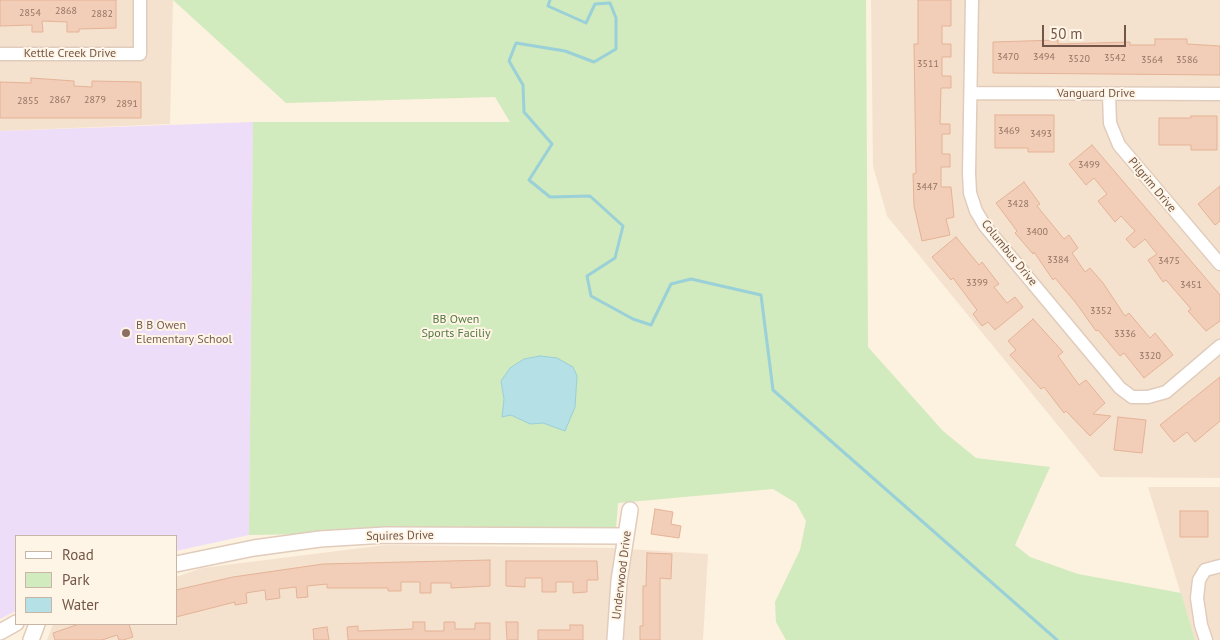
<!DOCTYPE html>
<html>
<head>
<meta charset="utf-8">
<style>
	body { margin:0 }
	#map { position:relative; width:1220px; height:640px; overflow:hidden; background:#fdf1e0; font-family:"PT Sans",sans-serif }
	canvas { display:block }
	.legend { position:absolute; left:15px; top:535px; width:162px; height:90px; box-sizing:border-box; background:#fff5e6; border:1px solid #c7b5a6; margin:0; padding:6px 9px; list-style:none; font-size:15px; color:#735647 }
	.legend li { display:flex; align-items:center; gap:10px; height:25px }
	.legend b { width:25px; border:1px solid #c7b5a6 }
	.scale { position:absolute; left:1042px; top:25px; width:84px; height:22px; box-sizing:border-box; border:2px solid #735647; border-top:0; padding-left:6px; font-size:15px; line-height:18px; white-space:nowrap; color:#735647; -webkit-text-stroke:4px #fff5e6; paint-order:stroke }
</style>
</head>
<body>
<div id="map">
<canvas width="1220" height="640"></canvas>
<ul class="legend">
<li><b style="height:6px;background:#fff"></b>Road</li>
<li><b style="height:14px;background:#d1eabe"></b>Park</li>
<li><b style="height:14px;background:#b4e0e6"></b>Water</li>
</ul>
<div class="scale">50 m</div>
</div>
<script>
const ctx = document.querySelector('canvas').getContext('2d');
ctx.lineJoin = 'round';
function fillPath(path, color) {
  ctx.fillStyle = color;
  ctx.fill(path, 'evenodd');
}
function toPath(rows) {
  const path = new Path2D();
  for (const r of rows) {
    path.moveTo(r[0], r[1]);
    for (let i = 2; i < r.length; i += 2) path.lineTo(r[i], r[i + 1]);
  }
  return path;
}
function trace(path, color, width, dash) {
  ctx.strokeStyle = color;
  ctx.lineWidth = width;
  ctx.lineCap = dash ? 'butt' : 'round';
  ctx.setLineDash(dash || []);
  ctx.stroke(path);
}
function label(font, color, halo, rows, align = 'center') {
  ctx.font = font + ' "PT Sans",sans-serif';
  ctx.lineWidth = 4;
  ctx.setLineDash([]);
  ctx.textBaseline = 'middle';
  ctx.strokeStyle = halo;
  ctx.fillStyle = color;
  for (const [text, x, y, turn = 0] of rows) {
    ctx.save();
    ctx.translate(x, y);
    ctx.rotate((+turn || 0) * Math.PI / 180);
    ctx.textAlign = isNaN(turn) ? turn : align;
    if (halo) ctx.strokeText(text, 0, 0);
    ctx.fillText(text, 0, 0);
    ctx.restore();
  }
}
const residential = toPath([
	[0,0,173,0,170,124,0,131],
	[871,0,1220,0,1220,478,1100,477,887,216,873,166],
	[1148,487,1220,487,1220,640,1195,640],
	[385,545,611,548,708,554,703,640,47,640,53,624,176,624,176,577,202,568]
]);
const education = toPath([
	[253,122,249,535,176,551,176,536,16,536,16,611,0,619,0,131]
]);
const green = toPath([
	[866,0,868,347,943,431,976,458,1050,467,1015,545,1030,557,1078,574,1181,593,1195,640,786,640,776,622,775,602,800,550,806,521,796,503,773,489,618,503,616,529,249,535,253,122,510,122,495,97,286,103,173,0]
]);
const water = toPath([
	[540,356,557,358,573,367,577,376,575,407,565,431,543,423,530,424,511,415,502,417,504,399,501,381,510,368,524,359,540,356]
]);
const stream = toPath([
	[550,0,548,6,586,23,595,4,610,3,616,18,616,49,594,62,565,51,516,43,509,61,523,85,524,112,552,144,529,180,550,197,590,196,623,226,615,258,587,276,591,296,633,319,651,325,671,284,691,279,761,295,773,390,1057,640]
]);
const building = toPath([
	[0,0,116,0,116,28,79,29,79,32,67,32,67,22,42,21,43,32,32,32,32,25,0,26,0,0],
	[918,0,951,0,951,26,942,26,942,44,951,44,951,57,942,57,942,76,951,76,951,88,941,88,940,124,950,124,950,134,942,134,942,154,950,154,950,167,941,167,941,187,951,187,954,217,946,219,950,235,922,241,914,206,913,174,916,173,914,44,918,44,918,0],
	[1155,39,1187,39,1187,44,1220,46,1220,75,993,73,993,42,1058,40,1058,44,1130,42,1130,45,1155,45,1155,39],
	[31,78,74,81,74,86,92,87,92,81,141,82,141,118,0,118,0,82,31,83,31,78],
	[995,115,1054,115,1054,152,1028,152,1028,148,995,148,995,115],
	[1191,116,1217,116,1217,150,1191,150,1191,145,1159,145,1159,118,1191,118,1191,116],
	[1092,145,1220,295,1220,321,1206,331,1188,311,1191,309,1166,280,1163,282,1148,260,1157,254,1145,239,1134,248,1126,239,1135,231,1121,216,1115,222,1098,201,1107,194,1094,178,1086,185,1069,164,1092,145],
	[1024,182,1040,204,1037,206,1064,239,1069,235,1078,248,1072,253,1085,272,1090,268,1103,283,1125,316,1129,313,1150,338,1155,333,1173,355,1144,378,1124,353,1120,356,1098,330,1096,331,1076,303,1055,278,1053,280,1034,252,1033,254,1015,233,1017,231,996,203,1024,182],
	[1220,186,1220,221,1215,225,1198,204,1220,186],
	[956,237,979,265,982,262,999,284,994,287,1007,303,1015,297,1023,307,995,330,988,322,982,326,973,314,977,310,953,278,951,280,932,257,956,237],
	[1033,319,1063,352,1058,356,1079,385,1086,380,1105,403,1093,414,1111,416,1090,436,1066,411,1064,413,1044,387,1041,389,1010,355,1016,350,1008,341,1033,319],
	[1220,377,1220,421,1195,442,1187,432,1174,442,1160,425,1220,377],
	[1118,417,1146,420,1142,453,1114,450,1118,417],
	[655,509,673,512,671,524,681,526,679,538,651,534,655,509],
	[1180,511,1208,511,1208,537,1180,537,1180,511],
	[647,553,672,554,671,579,660,578,660,640,640,640,640,626,643,626,643,586,646,586,647,553],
	[490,560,490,586,451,588,451,583,431,583,431,593,420,593,420,582,401,582,401,591,388,591,388,588,327,588,327,584,307,586,308,597,297,598,296,587,279,589,280,598,266,600,265,590,246,593,247,603,235,605,235,602,176,617,176,590,233,577,323,564,490,560],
	[506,561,597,561,598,580,587,580,587,592,573,593,573,582,556,582,556,592,542,592,542,578,525,578,525,587,506,586,506,561],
	[413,622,425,622,425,631,444,631,444,622,455,622,455,629,475,629,475,623,490,623,490,640,348,640,347,627,358,626,358,631,413,629,413,622],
	[506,622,518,622,518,640,507,640,506,622],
	[79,624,129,624,133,637,123,640,119,640,117,635,102,640,55,640,53,633,79,624],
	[570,625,583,625,583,640,538,640,538,630,570,630,570,625],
	[327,627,329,640,314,640,313,629,327,627]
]);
const minor = toPath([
	[972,0,969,173,970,193,976,211,985,226,1120,388,1132,397,1148,397,1166,392,1220,346],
	[0,54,140,54,140,0],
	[971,93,1220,94],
	[1109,94,1110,123,1119,145,1220,264],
	[1206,640,1201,625,1197,598,1199,580,1205,570,1220,566]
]);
const tertiary = toPath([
	[176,564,254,548,320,539,386,535,626,536],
	[0,632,16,623],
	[31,640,37,624],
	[615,640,619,581,630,510]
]);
const markers = [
	[126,333,5,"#8d6e63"]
];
const numberNames = [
	["2868",66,11],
	["2854",30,13],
	["2882",102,14],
	["3470",1008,57],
	["3494",1044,57],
	["3542",1115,58],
	["3520",1079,59],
	["3564",1152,60],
	["3586",1187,60],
	["3511",928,64],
	["2867",60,100],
	["2879",95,100],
	["2855",28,101],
	["2891",127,104],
	["3469",1009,131],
	["3493",1041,134],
	["3499",1089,165],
	["3447",927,187],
	["3428",1018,204],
	["3400",1037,232],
	["3384",1058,260],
	["3475",1169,261],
	["3399",977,283],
	["3451",1191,285],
	["3352",1101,311],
	["3336",1125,334],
	["3320",1150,356]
];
const streetNames = [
	["Kettle Creek Drive",70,54],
	["Vanguard Drive",1096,94],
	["Pilgrim Drive",1152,185,50],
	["Columbus Drive",1009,253,51],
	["Squires Drive",400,536,-1],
	["Underwood Drive",622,575,-83]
];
const parkNames = [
	["BB Owen",456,320],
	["Sports Faciliy",456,334]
];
const educationNames = [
	["B B Owen",136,326],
	["Elementary School",136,340]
];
fillPath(residential, '#f4e2ce');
fillPath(education, '#eeddf8');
fillPath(green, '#d1eabe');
fillPath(water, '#b4e0e6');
trace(water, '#9ad0d8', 1);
trace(stream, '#9ad0d8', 3);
fillPath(building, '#f2cdb7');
trace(building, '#e5b397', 1);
trace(minor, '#e1ccbc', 15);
trace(tertiary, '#e1ccbc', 18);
trace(minor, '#fff', 12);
trace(tertiary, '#fff', 15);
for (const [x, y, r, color] of markers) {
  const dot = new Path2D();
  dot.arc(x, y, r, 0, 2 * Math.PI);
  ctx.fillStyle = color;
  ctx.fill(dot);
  trace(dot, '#fff5e6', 2);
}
label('10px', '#937463', null, numberNames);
label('12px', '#735647', '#fff5e6', streetNames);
label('12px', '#52793f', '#fff5e6', parkNames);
label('12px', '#785e54', '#fff5e6', educationNames, 'left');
</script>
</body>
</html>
